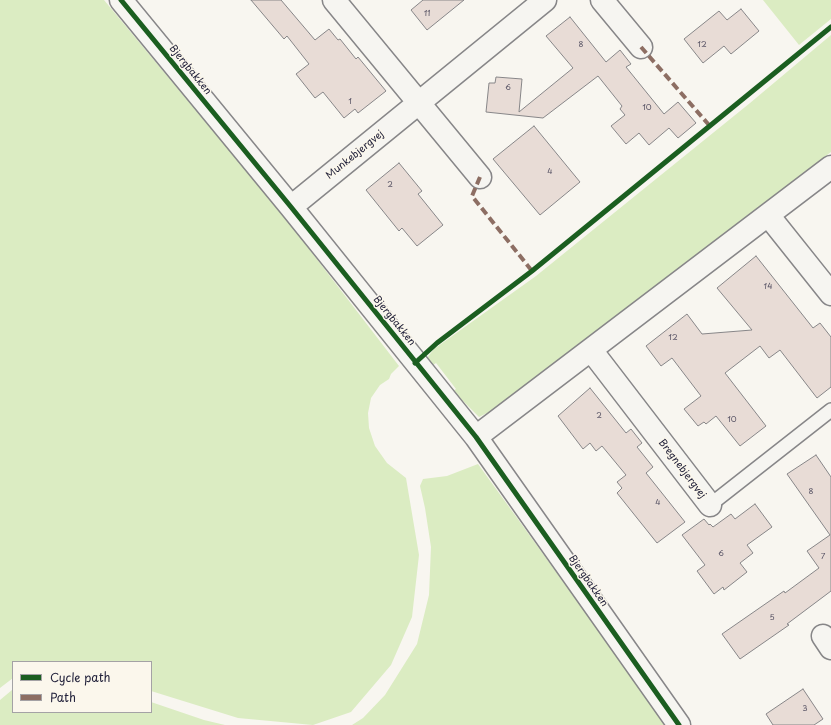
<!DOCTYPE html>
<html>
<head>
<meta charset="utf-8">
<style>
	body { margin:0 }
	#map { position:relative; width:831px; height:725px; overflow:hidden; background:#f8f6f0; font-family:"Playpen Sans",sans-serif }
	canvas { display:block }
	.legend { position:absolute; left:12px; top:661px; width:140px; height:52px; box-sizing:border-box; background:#fbf7ec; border:1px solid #a4a2a5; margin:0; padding:5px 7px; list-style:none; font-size:12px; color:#22223b }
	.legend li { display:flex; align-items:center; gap:8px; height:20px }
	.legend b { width:20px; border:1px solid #a4a2a5 }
</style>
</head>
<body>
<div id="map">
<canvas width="831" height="725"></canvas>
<ul class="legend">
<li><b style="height:5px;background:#1b5e20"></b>Cycle path</li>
<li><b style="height:5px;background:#8d6e63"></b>Path</li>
</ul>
</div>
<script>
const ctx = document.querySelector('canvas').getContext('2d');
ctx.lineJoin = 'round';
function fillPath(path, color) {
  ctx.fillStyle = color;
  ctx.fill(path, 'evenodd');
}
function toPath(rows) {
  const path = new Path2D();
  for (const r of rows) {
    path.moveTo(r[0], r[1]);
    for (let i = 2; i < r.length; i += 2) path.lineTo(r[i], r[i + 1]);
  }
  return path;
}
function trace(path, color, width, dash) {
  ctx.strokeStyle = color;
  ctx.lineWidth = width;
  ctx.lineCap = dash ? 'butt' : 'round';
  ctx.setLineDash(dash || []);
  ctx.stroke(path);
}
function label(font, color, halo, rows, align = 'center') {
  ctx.font = font + ' "Playpen Sans",sans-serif';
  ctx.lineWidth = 3;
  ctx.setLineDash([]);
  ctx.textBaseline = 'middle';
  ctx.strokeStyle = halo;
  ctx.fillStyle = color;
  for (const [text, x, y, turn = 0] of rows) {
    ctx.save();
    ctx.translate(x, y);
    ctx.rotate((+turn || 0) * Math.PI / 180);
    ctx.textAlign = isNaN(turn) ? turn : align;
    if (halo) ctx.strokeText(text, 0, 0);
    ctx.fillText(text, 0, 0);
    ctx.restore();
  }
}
const green = toPath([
	[0,0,104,0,283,215,399,366,391,374,389,379,380,385,371,398,368,413,369,428,375,446,387,463,406,478,419,555,412,617,391,665,351,712,313,725,238,718,151,691,151,662,13,662,13,678,0,688],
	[763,0,831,0,831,19,799,45],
	[831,35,831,152,511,401,479,417,453,391,456,389,436,363,432,366,427,358,434,349,536,276,750,103],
	[478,464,659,714,667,725,352,725,363,718,385,695,417,644,429,595,431,547,425,508,420,486,423,479,447,476],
	[12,690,13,691,13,712,151,712,151,702,204,720,225,725,0,725,0,700]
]);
const building = toPath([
	[251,0,281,0,315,40,329,29,338,40,340,39,356,59,358,57,386,91,358,113,355,109,344,118,323,92,315,98,296,74,309,64,287,36,284,39,251,0],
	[423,0,464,0,427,30,411,10,423,0],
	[741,9,759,31,731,54,724,46,703,63,684,39,719,11,727,20,741,9],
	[570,17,606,62,620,50,631,64,626,67,664,114,678,102,696,123,678,138,669,128,649,145,639,133,626,144,611,126,625,115,620,109,622,106,598,76,543,118,486,112,489,83,495,83,496,77,522,79,519,112,573,68,546,36,570,17],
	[534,126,580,182,540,215,493,159,534,126],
	[399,163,422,191,418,194,443,225,417,246,402,228,399,231,366,190,399,163],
	[756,256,813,328,820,323,831,337,831,387,817,398,780,350,769,358,760,346,725,373,766,426,740,446,716,416,706,424,704,422,698,426,684,409,701,396,672,358,661,366,646,346,687,314,702,334,752,330,717,288,756,256],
	[590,388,626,433,631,429,642,443,637,447,653,467,646,473,685,522,657,543,617,493,622,488,617,482,626,475,602,446,596,451,590,443,583,449,558,416,590,388],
	[816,455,831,477,831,591,787,624,789,625,740,659,722,634,784,591,785,593,819,568,807,551,830,535,787,474,816,455],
	[755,504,772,527,747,545,753,553,740,563,747,572,724,590,723,587,714,594,697,571,705,565,682,535,704,519,709,525,710,524,713,527,731,514,735,519,755,504],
	[803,689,823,719,814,725,773,725,766,714,803,689]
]);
const service = toPath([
	[710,505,831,410]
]);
const minor = toPath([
	[121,0,291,207,476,437,679,725],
	[334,0,480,177],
	[602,0,641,47],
	[291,207,545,0],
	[768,215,831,294],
	[591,350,710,505],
	[476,437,831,167],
	[823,636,831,648]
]);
const quiet = toPath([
	[641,47,709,125],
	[480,177,472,196,532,271]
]);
const cycleway = toPath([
	[121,0,291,207,476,437,679,725],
	[415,363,437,343,532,271,831,27]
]);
const numberNames = [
	["11",427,14],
	["8",581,45],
	["12",702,45],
	["6",508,88],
	["1",350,102],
	["10",647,108],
	["4",550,172],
	["2",390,185],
	["14",768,287],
	["12",673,338],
	["2",599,416],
	["10",732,420],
	["8",811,492],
	["4",658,503],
	["6",721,554],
	["7",823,557],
	["5",772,618],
	["3",805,709]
];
const streetNames = [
	["Bjergbakken",190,70,51],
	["Munkebjergvej",355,155,-39],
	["Bjergbakken",394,321,51],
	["Bregnebjergvej",682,469,53],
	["Bjergbakken",588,581,55]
];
fillPath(green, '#dbecc2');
fillPath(building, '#e8dcd6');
trace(building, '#878688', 1);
trace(service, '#878688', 16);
trace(minor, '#878688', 25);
trace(service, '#f6f5f1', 13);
trace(minor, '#f6f5f1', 22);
trace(quiet, '#8d6e63', 4, [8, 4]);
trace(cycleway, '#1b5e20', 5);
label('8px', '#545062', null, numberNames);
label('10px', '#22223b', '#fbf7ec', streetNames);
</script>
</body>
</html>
